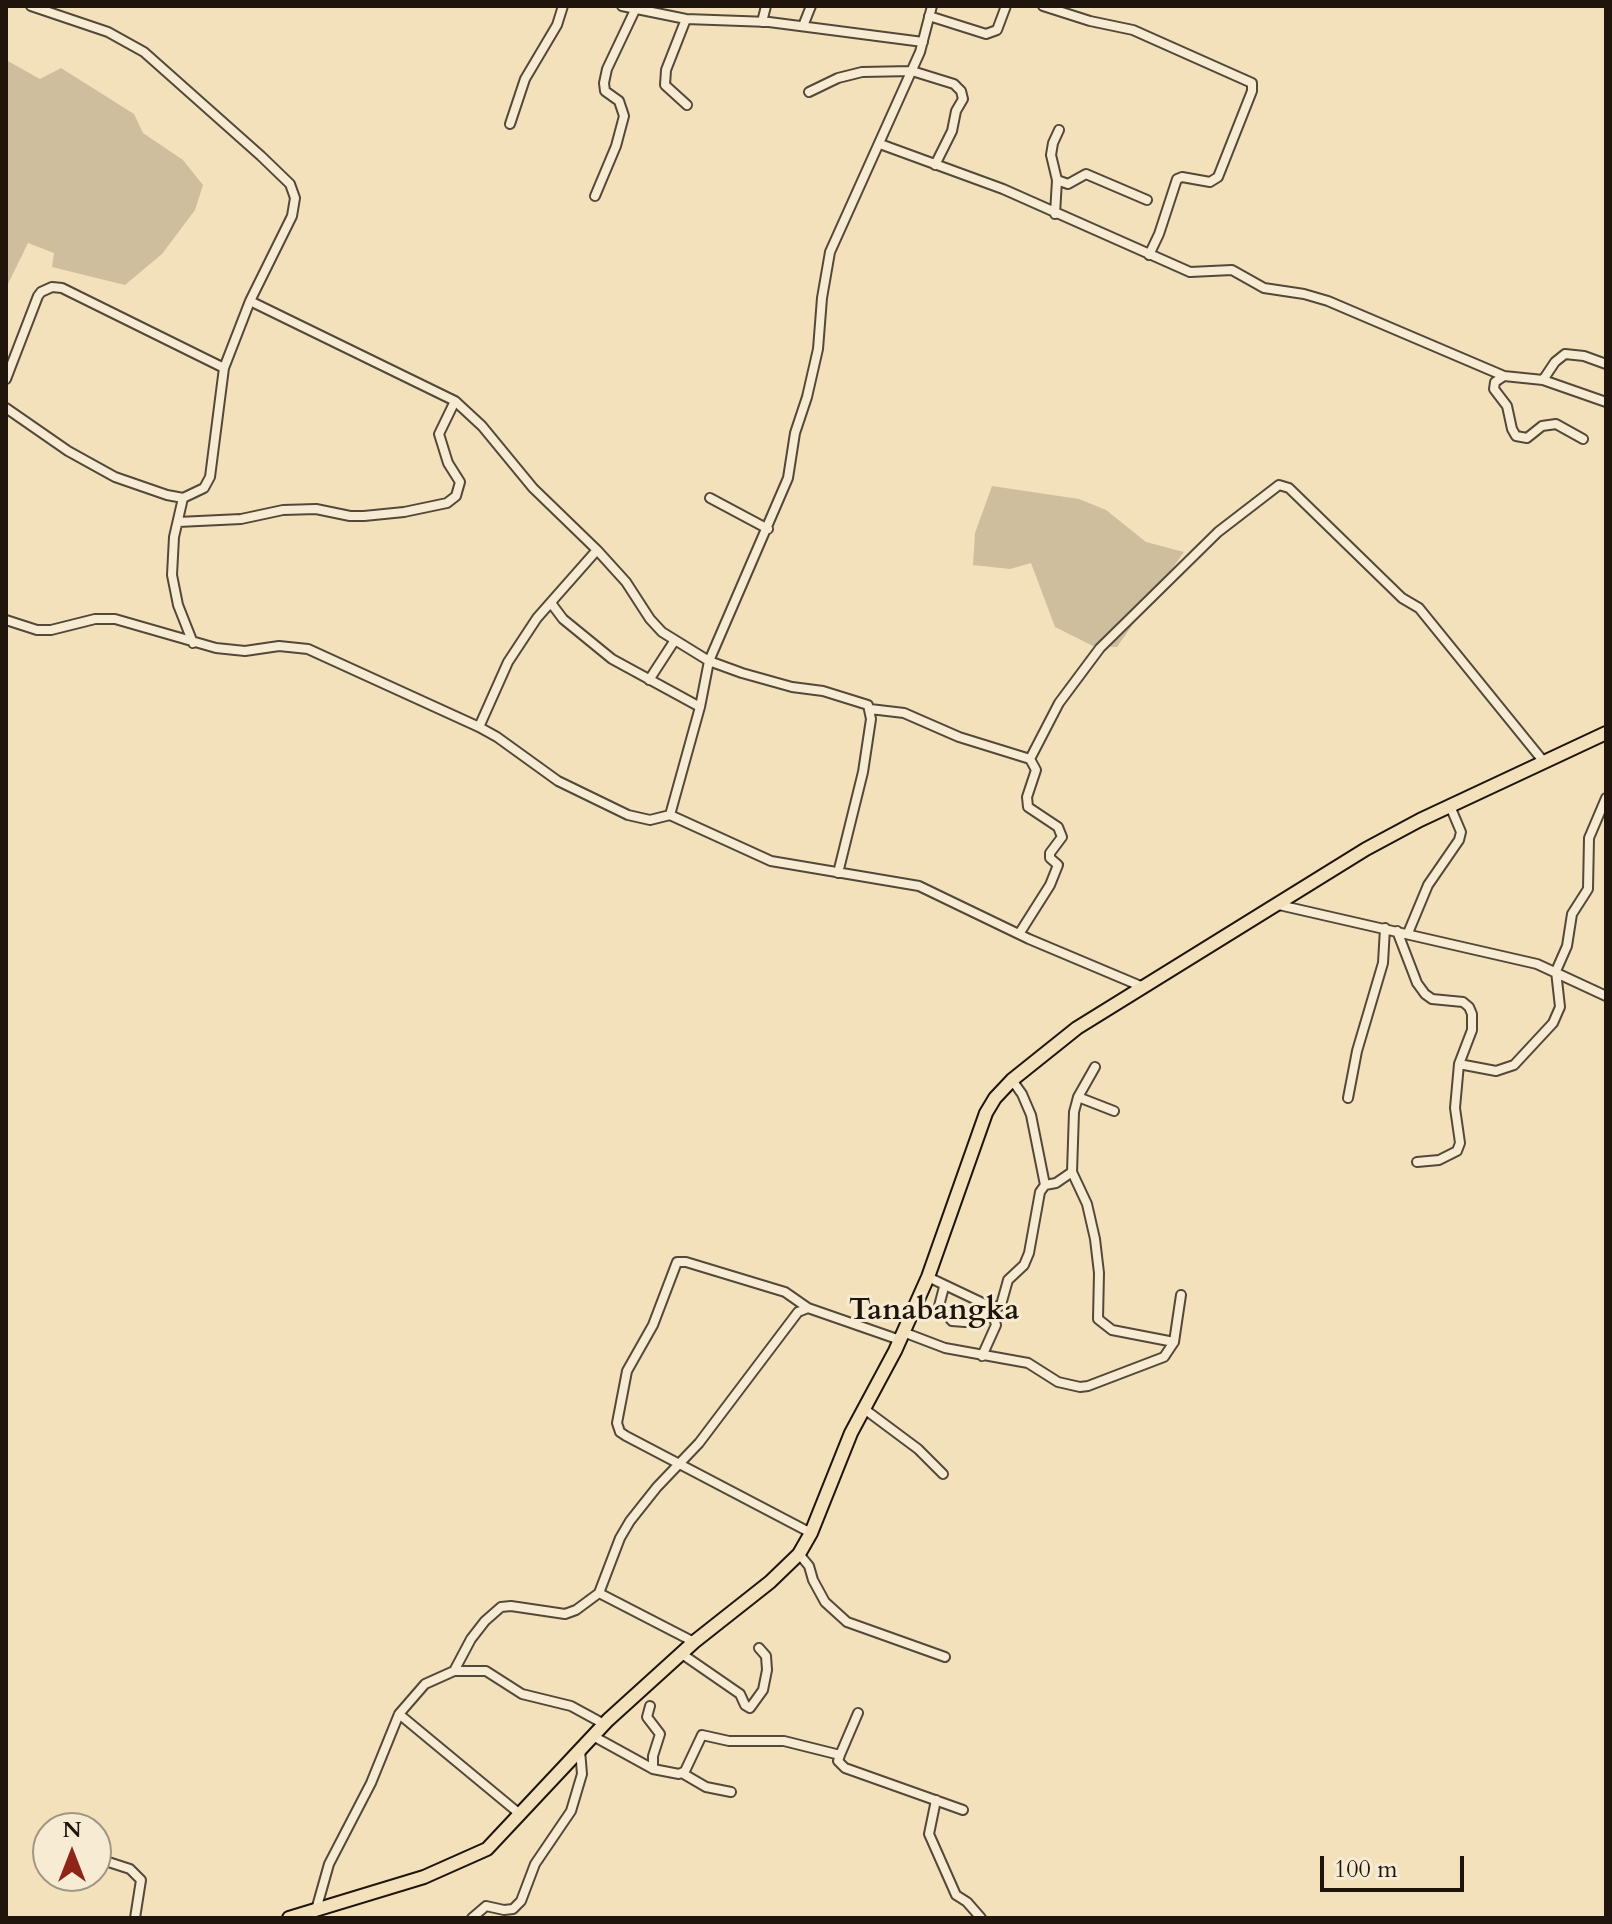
<!DOCTYPE html>
<html>
<head>
<meta charset="utf-8">
<style>
	body { margin:0 }
	#map { position:relative; width:1612px; height:1924px; overflow:hidden; background:#f3e1bc; font-family:Cardo,serif }
	canvas { display:block }
	.frame { position:absolute; inset:0; border:8px solid #1f150d; pointer-events:none }
	.north { position:absolute; left:32px; top:1812px; width:80px; height:80px; box-sizing:border-box; background:#f7ecd3; border:2px solid #a19684; border-radius:50%; rotate:0deg; font-size:22px; font-weight:700; line-height:32px; text-align:center; color:#1f150d }
	.north::after { content:''; display:block; margin:auto; width:28px; height:36px; background:#8f2418; clip-path:polygon(50% 0,100% 100%,50% 72%,0 100%) }
	.scale { position:absolute; left:1320px; top:1856px; width:144px; height:36px; box-sizing:border-box; border:4px solid #1f150d; border-top:0; padding-left:10px; font-size:24px; line-height:28px; white-space:nowrap; color:#1f150d; -webkit-text-stroke:6px #f7ecd3; paint-order:stroke }
</style>
</head>
<body>
<div id="map">
<canvas width="1612" height="1924"></canvas>
<div class="frame"></div>
<div class="north">N</div>
<div class="scale">100 m</div>
</div>
<script>
const ctx = document.querySelector('canvas').getContext('2d');
ctx.lineJoin = 'round';
function fillPath(path, color) {
  ctx.fillStyle = color;
  ctx.fill(path, 'evenodd');
}
function toPath(rows) {
  const path = new Path2D();
  for (const r of rows) {
    path.moveTo(r[0], r[1]);
    for (let i = 2; i < r.length; i += 2) path.lineTo(r[i], r[i + 1]);
  }
  return path;
}
function trace(path, color, width, dash) {
  ctx.strokeStyle = color;
  ctx.lineWidth = width;
  ctx.lineCap = dash ? 'butt' : 'round';
  ctx.setLineDash(dash || []);
  ctx.stroke(path);
}
function label(font, color, halo, rows, align = 'center') {
  ctx.font = font + ' Cardo,serif';
  ctx.lineWidth = 6;
  ctx.setLineDash([]);
  ctx.textBaseline = 'middle';
  ctx.strokeStyle = halo;
  ctx.fillStyle = color;
  for (const [text, x, y, turn = 0] of rows) {
    ctx.save();
    ctx.translate(x, y);
    ctx.rotate((+turn || 0) * Math.PI / 180);
    ctx.textAlign = isNaN(turn) ? turn : align;
    if (halo) ctx.strokeText(text, 0, 0);
    ctx.fillText(text, 0, 0);
    ctx.restore();
  }
}
const green = toPath([
	[6,60,40,79,61,68,134,114,143,133,183,160,203,185,195,210,162,254,125,285,52,267,54,253,28,243,6,288],
	[992,486,1079,499,1106,510,1146,542,1184,552,1117,647,1093,646,1055,627,1031,563,1010,569,973,565,975,533]
]);
const minor = toPath([
	[31,6,108,32,144,52,261,156,290,184,295,198,292,216,250,301,224,368,210,477,204,488,183,498,174,537,172,575,178,605,193,643],
	[622,6,686,19,769,22,923,42],
	[932,6,920,52,830,252,822,298,818,349,807,397,795,433,788,478,709,661,700,707,670,815,771,861,919,886,1029,939,1143,987],
	[1043,6,1090,21,1133,30,1252,83,1252,91,1218,177,1210,182,1182,177,1177,179,1159,234,1149,255],
	[929,16,986,34,997,30,1006,6],
	[686,19,666,70,665,85,687,105],
	[762,22,766,6],
	[803,26,811,6],
	[809,92,838,78,862,72,912,71,954,84,961,91,963,99,956,111,952,131,935,165],
	[510,124,525,79,557,25,563,6],
	[880,144,1003,189,1190,272,1232,270,1264,288,1304,294,1328,301,1504,376,1543,380,1606,402],
	[1057,180,1068,184,1086,174,1147,200],
	[595,196,616,146,624,116,619,101,605,91,604,83,607,69,635,10],
	[1055,214,1057,180,1051,155,1053,143,1059,130],
	[250,301,455,401,482,426,533,488,597,550,626,582,650,619,662,632,709,661,742,673,792,687,823,691,868,705,871,719,863,772,838,873],
	[1504,376,1495,382,1494,389,1507,406,1512,429,1516,436,1527,438,1542,426,1556,424,1583,439],
	[6,379,38,296,41,292,52,287,62,288,224,368],
	[1543,380,1555,362,1565,354,1584,356,1606,364],
	[6,408,68,451,115,477,167,495,183,498],
	[710,498,768,529],
	[178,522,241,519,283,510,316,509,350,516,364,516,404,512,447,503,456,496,460,482,448,463,439,434,455,401],
	[551,603,563,619,612,659,700,707],
	[6,620,37,630,51,630,95,619,115,619,216,648,245,651,279,646,308,649,479,727,497,737,558,781,628,815,650,820,670,815],
	[649,680,675,640],
	[870,709,904,713,959,737,1030,759,1059,703,1100,648,1218,532,1279,485,1289,488,1402,598,1419,608,1544,762],
	[479,727,508,662,537,618,597,550],
	[1279,905,1537,964,1606,996],
	[1397,931,1417,983,1425,994,1432,999,1463,1002,1469,1007,1472,1014,1472,1030,1459,1064,1496,1071,1514,1065,1553,1023,1560,1007,1556,971,1567,946,1572,914,1588,889,1589,838,1606,798],
	[1408,933,1428,885,1459,840,1461,832,1450,806],
	[1019,934,1050,885,1058,865,1050,858,1050,853,1062,837,1058,827,1028,807,1027,797,1036,770,1030,759],
	[1012,1080,1022,1094,1031,1115,1045,1185],
	[1078,1097,1114,1111],
	[1348,1098,1357,1051,1383,963,1385,928],
	[1417,1162,1439,1160,1457,1151,1460,1143,1455,1108,1459,1064],
	[1072,1172,1087,1204,1095,1239,1099,1273,1098,1319,1112,1330,1174,1342],
	[928,1277,987,1305,998,1307,1001,1305,1008,1280,1024,1265,1029,1253,1040,1192,1045,1185,1056,1183,1072,1172,1074,1112,1078,1097,1095,1067],
	[944,1287,939,1306,952,1321,965,1322,992,1310],
	[808,1308,785,1292,686,1262,677,1262,653,1325,627,1371,617,1423,620,1432,626,1436,811,1533],
	[903,1332,945,1348,1028,1363,1058,1382,1080,1387,1088,1386,1164,1357,1174,1342,1181,1295],
	[982,1356,996,1325,991,1307],
	[863,1408,918,1449,943,1474],
	[799,1554,809,1566,813,1580,825,1602,847,1622,945,1657],
	[599,1593,620,1538,630,1521,657,1487,699,1443,798,1312,808,1308,900,1340],
	[682,1654,740,1694,745,1705,750,1708,763,1690,767,1670,766,1656,759,1648],
	[454,1671,471,1639,485,1621,501,1607,511,1606,565,1614,576,1610,599,1593,694,1642],
	[650,1706,647,1717,660,1734,653,1756,653,1769],
	[399,1714,521,1815],
	[593,1736,653,1769,679,1774,685,1771,702,1735,729,1741,784,1741,840,1755,858,1713],
	[840,1755,838,1761,845,1768,963,1810],
	[682,1773,706,1787,731,1792],
	[936,1800,929,1834,956,1895,967,1902,981,1918],
	[96,1858,130,1869,141,1880,135,1918],
	[316,1910,329,1864,371,1783,399,1714,425,1684,454,1671,486,1671,522,1694,571,1706,604,1724],
	[472,1918,486,1906,504,1910,513,1909,521,1901,535,1864,571,1811,582,1774,580,1750]
]);
const primary = toPath([
	[289,1918,424,1877,487,1849,608,1720,694,1642,770,1582,799,1554,811,1533,851,1433,895,1351,928,1277,986,1113,995,1098,1012,1080,1077,1028,1366,849,1420,820,1606,733]
]);
const quarterNames = [
	["Tanabangka",934,1312]
];
fillPath(green, '#cfbe9e');
trace(minor, '#544839', 12);
trace(primary, '#1f150d', 16);
trace(minor, '#f7ecd3', 8);
trace(primary, '#f3e1bc', 12);
label('bold 30px', '#1f150d', '#f7ecd3', quarterNames);
</script>
</body>
</html>
